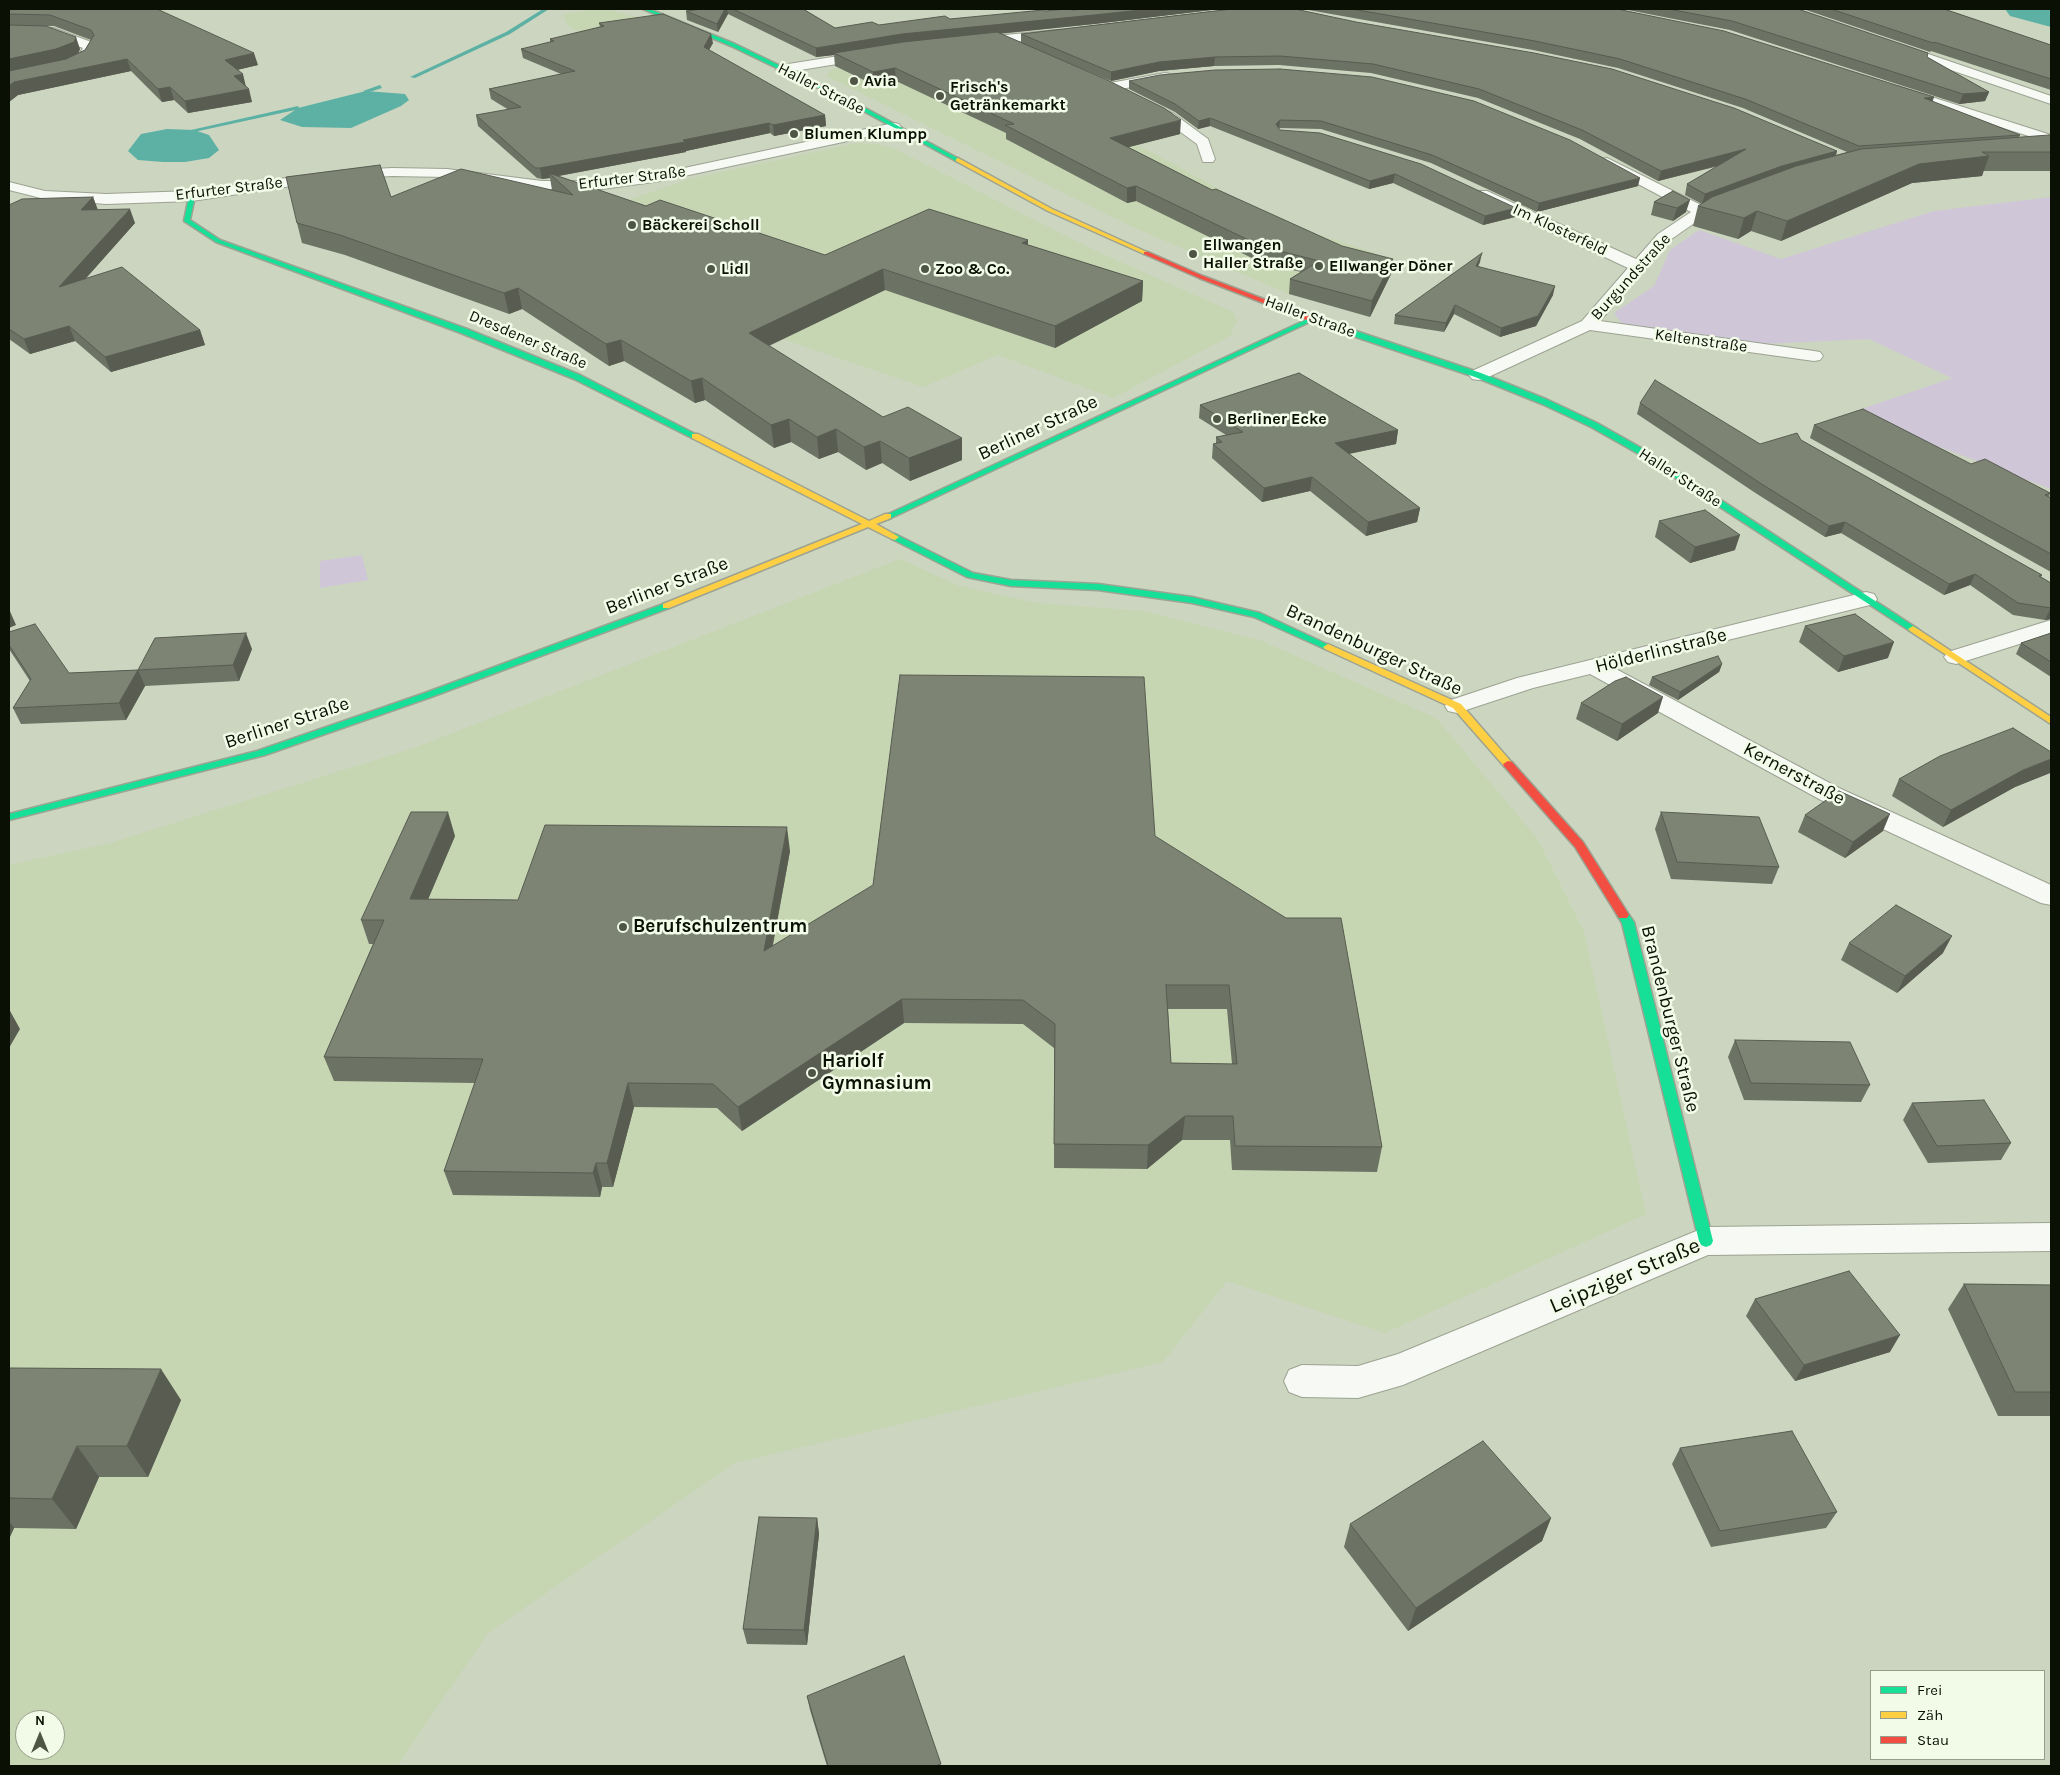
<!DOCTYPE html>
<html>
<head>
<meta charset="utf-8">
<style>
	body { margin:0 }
	#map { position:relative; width:2060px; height:1775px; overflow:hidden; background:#ccd5bf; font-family:Karla,sans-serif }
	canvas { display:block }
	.frame { position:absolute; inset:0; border:10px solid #0b1004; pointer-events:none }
	.legend { position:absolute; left:1870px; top:1670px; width:175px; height:90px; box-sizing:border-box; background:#f2fbe7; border:1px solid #969d8c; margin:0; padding:6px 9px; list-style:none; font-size:15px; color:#0b1004 }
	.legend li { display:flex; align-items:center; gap:10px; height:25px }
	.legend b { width:25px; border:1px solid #969d8c }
	.north { position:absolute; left:15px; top:1710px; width:50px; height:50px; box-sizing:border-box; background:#f2fbe7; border:1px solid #969d8c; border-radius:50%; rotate:0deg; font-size:14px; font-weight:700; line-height:20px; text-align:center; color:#0b1004 }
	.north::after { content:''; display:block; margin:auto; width:18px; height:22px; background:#4f5545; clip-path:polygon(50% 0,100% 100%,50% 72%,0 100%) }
</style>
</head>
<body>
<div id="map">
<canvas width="2060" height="1775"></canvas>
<div class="frame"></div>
<ul class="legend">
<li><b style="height:6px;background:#16e098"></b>Frei</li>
<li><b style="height:6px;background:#ffcf43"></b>Zäh</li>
<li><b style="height:6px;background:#f24e42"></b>Stau</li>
</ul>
<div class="north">N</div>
</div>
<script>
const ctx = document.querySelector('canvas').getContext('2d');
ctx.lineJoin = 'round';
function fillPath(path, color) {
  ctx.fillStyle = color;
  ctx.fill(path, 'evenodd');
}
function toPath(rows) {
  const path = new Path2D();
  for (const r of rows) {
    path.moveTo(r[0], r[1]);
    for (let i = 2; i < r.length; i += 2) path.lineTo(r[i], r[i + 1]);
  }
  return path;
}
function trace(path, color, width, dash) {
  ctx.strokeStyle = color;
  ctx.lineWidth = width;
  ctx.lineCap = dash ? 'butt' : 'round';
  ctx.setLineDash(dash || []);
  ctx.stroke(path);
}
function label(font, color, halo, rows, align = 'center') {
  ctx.font = font + ' Karla,sans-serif';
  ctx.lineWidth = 5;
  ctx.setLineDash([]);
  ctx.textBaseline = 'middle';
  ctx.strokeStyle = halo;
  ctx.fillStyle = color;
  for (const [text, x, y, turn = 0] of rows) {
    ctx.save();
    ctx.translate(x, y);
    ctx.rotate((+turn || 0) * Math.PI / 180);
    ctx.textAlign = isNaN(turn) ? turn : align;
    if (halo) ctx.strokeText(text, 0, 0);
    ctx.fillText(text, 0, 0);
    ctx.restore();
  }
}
const built = toPath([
	[592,9,606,9,643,19,581,33,567,25,563,15],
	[937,49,1157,155,1278,222,1376,253,1340,284,1315,278,1289,294,1135,228,826,76,831,70,852,64],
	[857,143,878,144,895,149,1098,252,1233,312,1237,321,1230,336,1113,398,998,355,923,387,562,263,597,211,689,179],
	[900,559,959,586,1037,603,1143,611,1262,641,1436,718,1537,838,1584,932,1646,1214,1385,1333,1227,1281,1163,1362,735,1463,488,1633,397,1766,9,1766,9,865,110,843,414,748],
	[25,1720,55,1720,55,1750,25,1750]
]);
const green = toPath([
	[2051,197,2051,489,1850,413,1952,378,1869,339,1762,344,1623,325,1614,313,1654,286,1670,250,1699,230,1781,259,1934,211],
	[362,555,368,580,320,588,320,561]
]);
const water = toPath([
	[366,91,405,94,409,100,401,106,351,128,302,127,280,120,298,108],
	[167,129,194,130,209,135,219,150,209,158,185,162,163,162,138,160,128,151,141,134]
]);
const stream = toPath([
	[543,9,549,9,510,34,415,78,410,77,506,32,543,9],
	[380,85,382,88,366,93,363,91,380,85],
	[298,106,300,109,194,132,191,130,298,106]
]);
const river = toPath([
	[2005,9,2051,9,2051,27,2010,16,2005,9]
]);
const street = toPath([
	[9,27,53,28,94,43,96,46,88,60,69,69,9,82,9,74,61,63,79,55,83,48,51,36,9,35,9,27],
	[1058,30,1064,34,1062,37,974,46,968,42,974,38,1058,30],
	[1899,44,2051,96,2051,104,1895,51,1893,48,1899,44],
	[870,51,874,52,876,55,874,58,782,73,776,69,782,65,870,51],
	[1165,73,1170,74,1171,77,1170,80,1110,91,1103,87,1110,83,1165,73],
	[1897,86,2051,135,2051,143,1892,93,1890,90,1897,86],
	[1148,102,1174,114,1208,139,1215,159,1213,162,1203,162,1197,144,1164,120,1143,109,1141,106,1148,102],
	[894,123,899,124,901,127,899,130,661,181,602,189,542,189,447,177,392,176,338,179,192,201,106,204,45,199,9,190,9,182,45,191,106,194,192,191,338,171,392,168,447,169,542,181,602,181,661,173,894,123],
	[1607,158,1703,206,1729,197,1734,199,1737,202,1734,205,1706,215,1670,240,1600,321,1814,351,1820,352,1823,356,1820,360,1814,361,1590,330,1484,379,1478,380,1472,379,1469,375,1472,371,1582,321,1628,268,1477,197,1475,194,1477,191,1487,191,1636,259,1658,234,1691,212,1602,165,1600,162,1602,159,1607,158],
	[1866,592,1874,594,1877,599,1874,604,1614,668,1839,788,2051,885,2051,905,2041,903,1821,800,1590,674,1533,688,1457,713,1448,711,1445,706,1448,701,1517,678,1866,592],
	[2051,620,2051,634,1956,664,1948,662,1944,657,1948,652,2051,620],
	[2051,1223,2051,1251,1708,1255,1403,1385,1358,1398,1302,1397,1289,1392,1284,1381,1289,1370,1302,1365,1358,1366,1398,1354,1706,1227,2051,1223]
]);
const fast = toPath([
	[643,9,649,9,735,44,843,96,961,160,956,161,839,98,731,46,643,9],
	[192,194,195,196,190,220,220,240,467,329,580,375,699,436,692,438,574,379,461,333,216,242,184,221,189,196,192,194],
	[1312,317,1316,319,1314,320,891,518,888,519,884,516,1312,317],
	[1317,320,1323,320,1481,373,1548,400,1597,423,1643,449,1918,629,1913,632,1910,631,1637,453,1591,427,1542,404,1475,377,1317,324,1317,320],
	[895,534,973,573,1011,580,1098,584,1192,597,1260,613,1333,647,1331,649,1325,649,1254,617,1192,603,1098,590,1011,586,967,577,892,539,892,535,895,534],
	[666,603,669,604,669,608,431,697,265,755,9,820,9,814,257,751,425,693,666,603],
	[1623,911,1627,912,1634,922,1713,1241,1711,1245,1706,1247,1701,1245,1699,1241,1622,923,1617,915,1623,911]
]);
const slow = toPath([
	[958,158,1052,209,1149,253,1144,254,1048,211,956,161,956,159,958,158],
	[692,434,698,434,869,521,885,514,891,514,891,518,876,524,899,537,895,540,892,539,868,527,669,608,663,608,663,604,862,524,692,438,692,434],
	[1913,626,2051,717,2051,724,1910,631,1908,629,1913,626],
	[1328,644,1461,704,1513,764,1512,766,1504,766,1453,708,1325,649,1323,647,1328,644]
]);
const jam = toPath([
	[1144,252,1148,252,1203,276,1324,322,1317,324,1199,278,1144,254,1144,252],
	[1508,761,1512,762,1583,842,1629,915,1627,918,1619,918,1575,847,1504,766,1503,764,1508,761]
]);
const wall = toPath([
	[9,9,157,9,258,65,237,70,246,87,252,102,188,113,174,100,162,102,131,71,18,95,9,102],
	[36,26,54,26,91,40,85,50,78,53,80,49],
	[702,9,803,9,835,28,879,25,950,19,1084,9,1220,9,1094,24,999,34,1021,43,1021,34,1232,9,1837,151,1836,155,1847,152,1743,108,1618,68,1533,50,1303,9,1617,9,1933,102,2020,135,2019,138,2051,136,2051,171,1983,171,1982,176,1912,183,1781,241,1751,231,1738,239,1693,226,1698,206,1702,204,1685,195,1687,184,1719,166,1658,181,1580,139,1478,98,1371,73,1279,65,1214,66,1159,71,1111,81,1025,45,1180,134,1128,147,1212,190,1391,274,1370,317,1289,294,1290,279,1301,272,1260,262,1136,201,1127,203,1006,139,1006,133,896,81,874,85,835,66,834,55,816,57,728,14,718,32,687,20,686,11],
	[1623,9,1798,9,1927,57,1989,92,1985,101,1959,104,1730,30],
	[1803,9,1944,9,2051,45,2051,90,1931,51,1930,52],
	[599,23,713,43,709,50,825,115,826,126,774,136,770,133,686,151,686,152,558,176,646,206,825,255,1028,245,1143,281,1142,301,1055,348,885,290,769,346,883,417,962,438,962,460,910,481,882,463,866,470,838,452,819,459,791,442,774,448,705,400,695,403,624,361,609,366,522,309,509,314,345,255,302,243,297,223,391,197,552,190,550,178,542,179,537,178,478,126,476,115,509,110,491,99,489,89,561,74,523,58,521,49,550,42,550,39,600,27],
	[1129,81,1638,186,1537,212,1431,163,1321,129,1279,128,1280,130,1516,208,1515,217,1483,225,1393,183,1369,189,1210,126,1198,129,1175,112,1129,89],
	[1673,191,1686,212,1673,221,1651,215,1654,202],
	[93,197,98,210,135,223,85,279,200,330,205,345,111,372,75,341,30,354,9,339,9,205],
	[1480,262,1478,266,1553,295,1536,326,1500,337,1454,314,1444,332,1394,324,1395,315],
	[1640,403,1760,444,1801,440,2042,575,2041,577,2051,583,2051,619,2045,620,2013,615,1970,585,1944,595,1841,533,1825,537,1757,494,1637,414],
	[1200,405,1398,430,1396,444,1349,454,1420,508,1417,522,1366,536,1310,491,1262,502,1212,458,1213,444,1216,444,1216,437,1226,435,1199,418],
	[1814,425,1971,464,2050,493,2049,497,2051,498,2051,572,1810,438],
	[1659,521,1735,550,1690,563,1655,537],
	[1805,626,1888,658,1838,672,1799,642],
	[2051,633,2051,677,2016,654,2021,643],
	[9,645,69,673,138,670,252,649,239,681,145,686,126,720,21,724,13,708,30,681,9,649],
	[1722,664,1719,672,1678,700,1649,685,1652,677],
	[1581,703,1658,713,1617,741,1576,719],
	[2050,773,2015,787,1943,827,1892,796,1899,779],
	[1661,812,1779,867,1772,884,1671,879,1655,829],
	[1805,815,1883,831,1845,858,1798,832],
	[455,836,428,899,518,900,790,851,773,945,1155,836,1382,1147,1377,1172,1232,1170,1230,1140,1182,1140,1147,1169,1054,1168,1054,1048,1023,1024,904,1023,742,1131,717,1108,634,1107,613,1187,602,1187,600,1197,453,1195,444,1171,475,1083,334,1081,324,1057,373,944,369,944,361,920],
	[1168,1009,1227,1009,1232,1064,1171,1063],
	[1849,943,1943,953,1897,993,1841,960],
	[1735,1040,1870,1085,1861,1102,1744,1100,1728,1057],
	[1912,1103,2011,1143,2001,1160,1928,1163,1903,1120],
	[1964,1284,2051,1285,2051,1416,1998,1416,1948,1309],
	[1755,1299,1890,1352,1795,1381,1746,1316],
	[9,1368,181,1400,148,1477,99,1477,76,1529,14,1528,9,1539],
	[1680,1448,1837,1512,1826,1528,1711,1547,1672,1464],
	[817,1518,819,1534,807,1645,747,1644,743,1629],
	[1551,1518,1542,1541,1408,1631,1344,1547,1350,1524],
	[807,1696,942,1766,827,1766,810,1710]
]);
const shadedWall = toPath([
	[725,9,727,9,728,14,718,32,717,24],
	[1150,9,1220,9,1094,24,903,43,834,53,834,55,816,57,816,48,902,34],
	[711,34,713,43,705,57,704,47],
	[76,37,80,49,78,54,60,61,9,72,9,59],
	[254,53,258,65,228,72,225,60],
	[1215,57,1214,66,1159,71,1111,81,1111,72,1159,62],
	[127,59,131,71,18,95,9,102,9,86,14,82],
	[895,68,896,81,874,85,873,72],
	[243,74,246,87,234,76],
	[170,87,174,100,162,102,158,89],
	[249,89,252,102,188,113,185,101],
	[1989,92,1985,101,1959,104,1963,94],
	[1934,97,1931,107,1924,98],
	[825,115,826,126,774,136,773,125],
	[1210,118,1210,126,1198,129,1199,121],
	[1181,120,1180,134,1110,152,1110,138],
	[1280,120,1279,128,1276,124],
	[769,123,770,133,686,151,686,152,553,177,549,173,550,178,542,179,540,168],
	[1746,149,1743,159,1658,181,1661,171],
	[1837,151,1834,161,1702,204,1705,194,1782,166],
	[1989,156,1982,176,1912,183,1781,241,1787,221,1919,164],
	[1395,174,1393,183,1369,189,1370,181],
	[1640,178,1638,186,1537,212,1539,203],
	[1136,186,1136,201,1127,203,1127,188],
	[93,197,98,211,81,210],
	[1690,200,1686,212,1673,221,1677,208],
	[1516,208,1515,217,1483,225,1485,216],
	[130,209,135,223,65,302,59,287],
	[1757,211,1751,231,1738,239,1744,218],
	[1028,240,1028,260,1022,243],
	[1482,253,1480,262,1474,275,1476,266],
	[1393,259,1391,274,1370,317,1372,301],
	[883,269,885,290,751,354,749,333],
	[1143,281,1142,301,1055,348,1055,326],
	[1555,286,1553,295,1536,326,1500,337,1501,328],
	[518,288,522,309,509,314,504,293],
	[1455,305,1454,314,1444,332,1446,323],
	[69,326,75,341,30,354,24,339],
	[200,330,205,345,111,372,105,357],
	[621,340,624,361,609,366,606,344],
	[702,378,705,400,695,403,691,381],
	[789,419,791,442,774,448,771,425],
	[836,429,838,452,819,459,817,437],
	[1398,430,1396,444,1333,457,1335,443],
	[962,438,962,460,910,481,909,458],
	[880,441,882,463,866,470,864,447],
	[1312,477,1310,491,1262,502,1264,488],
	[1420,508,1417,522,1366,536,1368,522],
	[1845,522,1841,533,1825,537,1829,526],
	[1740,535,1735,550,1690,563,1695,547],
	[1975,574,1970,585,1944,595,1949,584],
	[2051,608,2051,619,2045,620,2050,609],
	[9,609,16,625,9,628],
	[246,633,252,649,239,681,233,665],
	[1894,642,1888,658,1838,672,1844,656],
	[1722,664,1719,672,1678,700,1680,692],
	[138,670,145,686,126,720,119,703],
	[1663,697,1658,713,1617,741,1622,724],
	[2051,759,2051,770,2050,773,2015,787,1943,827,1951,810,2023,770],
	[448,812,455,836,418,923,410,899],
	[1890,814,1883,831,1845,858,1853,842],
	[787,827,790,851,767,975,764,951],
	[1952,936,1943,953,1897,993,1905,976],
	[902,999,904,1023,742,1131,738,1107],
	[9,1009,20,1029,9,1048],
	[628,1083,634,1107,613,1187,607,1163],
	[1185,1116,1182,1140,1147,1169,1148,1145],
	[596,1163,602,1187,600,1197,593,1173],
	[1900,1335,1890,1352,1795,1381,1804,1365],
	[161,1369,181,1400,148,1477,127,1446],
	[77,1446,99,1477,76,1529,52,1499],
	[817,1518,819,1534,807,1645,804,1630],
	[1551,1518,1542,1541,1408,1631,1416,1608],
	[9,1521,14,1528,9,1539]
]);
const building = toPath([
	[9,9,157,9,254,53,225,60,243,74,234,76,249,89,185,101,170,87,158,89,127,59,14,82,9,86,9,71,66,59,85,50,94,35,91,30,50,15,9,14,9,9],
	[702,9,725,9,717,24,686,11,702,9],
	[733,9,803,9,835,28,872,22,879,25,945,16,950,19,1043,10,1045,11,1066,9,1071,9,1073,10,1084,9,1150,9,1094,15,902,34,816,48,733,9],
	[1232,9,1295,9,1356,22,1534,53,1612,69,1734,108,1837,151,1782,166,1705,194,1687,184,1746,149,1661,171,1582,130,1479,89,1373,64,1280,56,1215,57,1159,62,1111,72,1021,34,1232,9],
	[1352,9,1617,9,1724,31,1934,97,1924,98,2020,135,1859,146,1745,99,1620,59,1535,41,1352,9],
	[1668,9,1798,9,1928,53,1927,57,1989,92,1963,94,1732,21,1668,9],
	[1831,9,1944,9,2051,45,2051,79,1934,42,1933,43,1831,9],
	[663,14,711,34,704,47,825,115,773,125,769,123,683,140,685,142,540,168,535,168,476,115,521,107,489,89,575,71,521,49,554,41,550,39,604,26,599,23,663,14],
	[9,25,46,26,76,37,74,42,56,49,9,59,9,25],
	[997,32,1105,79,1164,108,1181,120,1110,138,1212,190,1216,189,1342,246,1393,259,1372,301,1290,279,1319,261,1261,246,1136,186,1127,188,1005,125,1014,124,895,68,873,72,834,53,903,42,997,32],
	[1280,69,1372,77,1474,101,1570,140,1640,178,1539,203,1432,155,1321,121,1280,120,1276,124,1280,130,1320,133,1421,164,1516,208,1485,216,1395,174,1370,181,1210,118,1199,121,1175,104,1129,81,1160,75,1215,70,1280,69],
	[2049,135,2051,136,2051,152,1982,152,1989,156,1919,164,1787,221,1757,211,1744,218,1698,206,1712,197,1796,166,1861,149,2049,135],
	[380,165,391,197,461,169,573,195,549,173,646,206,660,200,825,255,929,209,1028,240,1022,243,1143,281,1055,326,883,269,749,333,883,417,908,407,962,438,909,458,880,441,864,447,836,429,817,437,789,419,771,425,702,378,691,381,621,340,606,344,518,288,504,293,340,235,297,223,286,177,380,165],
	[1673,191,1690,200,1677,208,1654,202,1673,191],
	[93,197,81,210,130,209,59,287,122,267,200,330,105,357,69,326,24,339,9,329,9,205,22,199,93,197],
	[1482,253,1476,266,1555,286,1538,316,1501,328,1455,305,1446,323,1395,315,1482,253],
	[1299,373,1398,430,1335,443,1420,508,1368,522,1312,477,1264,488,1213,444,1222,442,1216,437,1243,432,1200,405,1299,373],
	[1655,380,1760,444,1797,433,1801,440,2042,575,2039,576,2051,583,2051,608,2018,603,1975,574,1949,584,1845,522,1829,526,1760,483,1640,403,1655,380],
	[1863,409,1971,464,1985,459,2050,493,2045,495,2051,498,2051,554,1814,425,1863,409],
	[1705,510,1740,535,1695,547,1659,521,1705,510],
	[1855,614,1894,642,1844,656,1805,626,1855,614],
	[35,624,69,673,138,670,119,703,13,708,31,679,9,645,9,632,35,624],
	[246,633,233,665,138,670,155,638,246,633],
	[2051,633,2051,662,2021,643,2051,633],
	[1718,656,1722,664,1680,692,1652,677,1718,656],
	[900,675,1144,677,1155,836,1286,918,1341,918,1382,1147,1235,1146,1233,1116,1185,1116,1148,1145,1054,1144,1055,1024,1023,1000,902,999,738,1107,713,1084,628,1083,607,1163,596,1163,593,1173,444,1171,483,1059,324,1057,384,920,361,920,411,812,448,812,410,899,518,900,545,825,787,827,764,951,873,885,900,675],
	[1166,985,1229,985,1237,1064,1171,1063,1166,985],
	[1626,677,1663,697,1622,724,1581,703,1615,681,1626,677],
	[2013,728,2051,752,2051,759,2023,770,1951,810,1899,779,1940,756,2013,728],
	[1839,791,1890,814,1853,842,1805,815,1839,791],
	[1661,812,1759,817,1779,867,1677,862,1661,812],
	[1896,905,1952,936,1905,976,1849,943,1896,905],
	[1735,1040,1850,1042,1870,1085,1751,1083,1735,1040],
	[1984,1100,2011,1143,1937,1146,1912,1103,1984,1100],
	[1849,1271,1900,1335,1804,1365,1755,1299,1849,1271],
	[1964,1284,2051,1285,2051,1392,2015,1392,1964,1284],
	[9,1368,161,1369,127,1446,77,1446,52,1499,9,1498,9,1368],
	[1792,1431,1837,1512,1720,1531,1680,1448,1792,1431],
	[1483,1441,1551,1518,1416,1608,1350,1524,1483,1441],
	[759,1517,817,1518,804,1630,743,1629,759,1517],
	[904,1656,941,1764,935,1766,828,1766,807,1696,904,1656]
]);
const markers = [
	[854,81,5,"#4f5545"],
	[940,96,5,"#4f5545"],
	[794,134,5,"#4f5545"],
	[632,225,5,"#4f5545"],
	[1193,254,5,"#4f5545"],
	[1319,266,5,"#4f5545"],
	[711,269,5,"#4f5545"],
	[925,269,5,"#4f5545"],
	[1217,419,5,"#4f5545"],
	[623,927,5,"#4f5545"],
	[812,1073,5,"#4f5545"]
];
const farPoinames = [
	["Avia",864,81],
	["Frisch's",950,87],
	["Getränkemarkt",950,105],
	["Blumen Klumpp",804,134],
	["Bäckerei Scholl",642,225],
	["Ellwangen",1203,245],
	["Haller Straße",1203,263],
	["Ellwanger Döner",1329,266],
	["Lidl",721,269],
	["Zoo & Co.",935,269],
	["Berliner Ecke",1227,419]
];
const farStreetnames = [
	["Haller Straße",821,89,27],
	["Erfurter Straße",632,178,-7],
	["Erfurter Straße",229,189,-7],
	["Im Klosterfeld",1560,230,25],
	["Burgundstraße",1631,277,-48],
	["Haller Straße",1310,317,20],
	["Dresdener Straße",528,340,23],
	["Keltenstraße",1701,341,8],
	["Haller Straße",1680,478,33]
];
const streetNames = [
	["Berliner Straße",1038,428,-25],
	["Berliner Straße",667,586,-21],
	["Brandenburger Straße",1374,650,25],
	["Hölderlinstraße",1661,651,-14],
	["Berliner Straße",287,723,-18],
	["Kernerstraße",1794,774,28],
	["Brandenburger Straße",1670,1019,76]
];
const poiNames = [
	["Berufschulzentrum",633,927],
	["Hariolf",822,1062],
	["Gymnasium",822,1084]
];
const nearStreetnames = [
	["Leipziger Straße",1625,1276,-23]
];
fillPath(built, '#c6d6b2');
fillPath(green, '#cfc7d8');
fillPath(water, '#5db1a4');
fillPath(stream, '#5db1a4');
fillPath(river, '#5db1a4');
trace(street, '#9ca392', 2);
trace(fast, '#9ca392', 3);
trace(slow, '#9ca392', 3);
trace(jam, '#9ca392', 3);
fillPath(street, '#f7f9f5');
fillPath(fast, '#16e098');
fillPath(slow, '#ffcf43');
fillPath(jam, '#f24e42');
fillPath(wall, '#6c7264');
fillPath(shadedWall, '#585c51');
fillPath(building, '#7d8474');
trace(building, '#585c51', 1);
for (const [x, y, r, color] of markers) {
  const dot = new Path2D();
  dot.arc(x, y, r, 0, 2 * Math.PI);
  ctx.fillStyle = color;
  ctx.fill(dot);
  trace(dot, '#f2fbe7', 2);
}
label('bold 16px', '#0b1004', '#f2fbe7', farPoinames, 'left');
label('16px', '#0b1004', '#f2fbe7', farStreetnames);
label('19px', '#0b1004', '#f2fbe7', streetNames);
label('bold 19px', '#0b1004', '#f2fbe7', poiNames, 'left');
label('22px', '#0b1004', '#f2fbe7', nearStreetnames);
</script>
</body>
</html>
